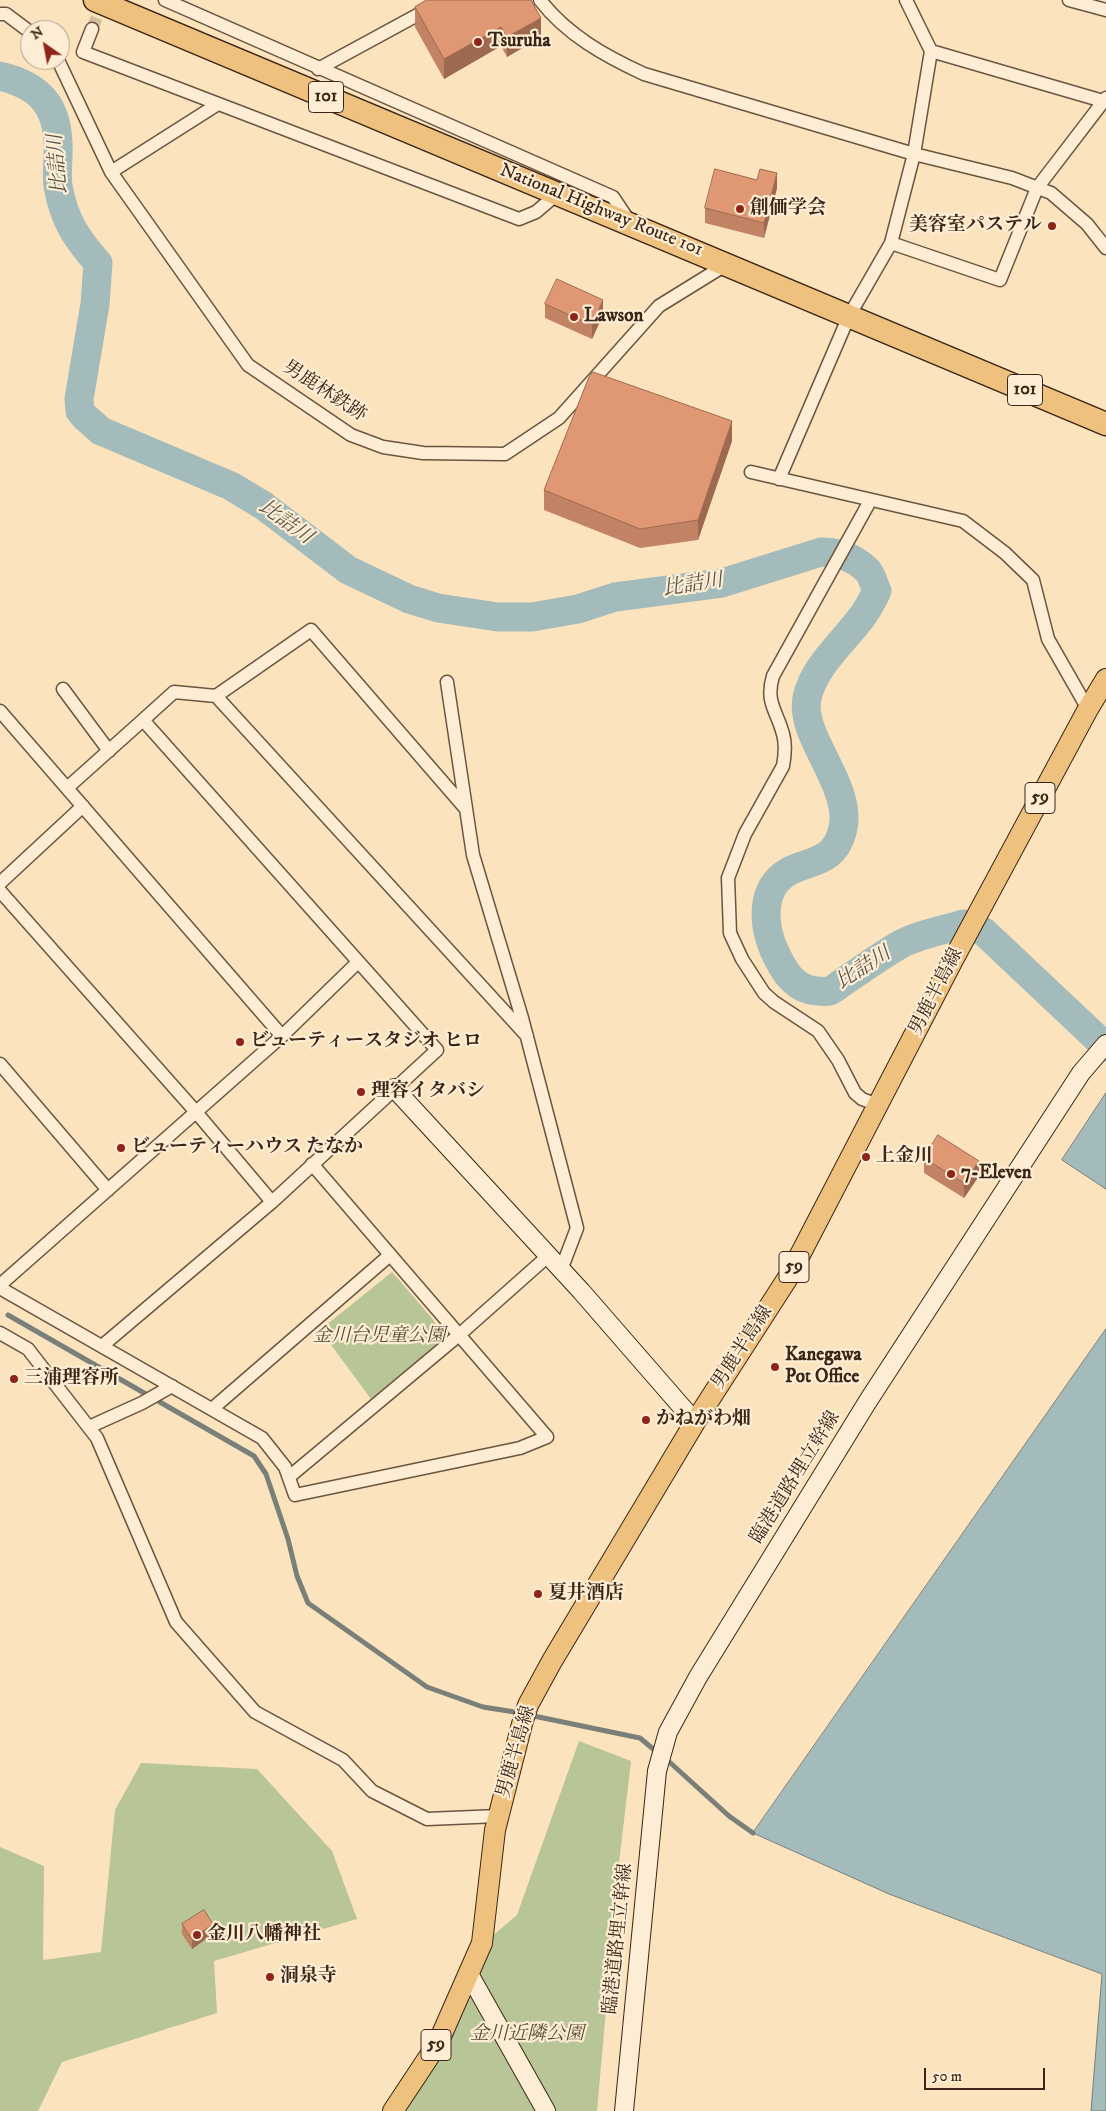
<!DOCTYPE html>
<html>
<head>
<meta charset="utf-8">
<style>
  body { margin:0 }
  #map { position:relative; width:1106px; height:2111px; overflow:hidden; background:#fbe3bd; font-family:"IM FELL DW Pica",serif }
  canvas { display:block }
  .north { position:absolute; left:20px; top:20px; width:50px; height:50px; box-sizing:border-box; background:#fcedd4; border:1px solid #af9d88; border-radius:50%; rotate:327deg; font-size:14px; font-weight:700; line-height:20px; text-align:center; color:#3b2516 }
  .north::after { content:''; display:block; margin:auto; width:18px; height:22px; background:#8f2418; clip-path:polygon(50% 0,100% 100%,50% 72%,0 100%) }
  .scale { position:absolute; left:924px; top:2068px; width:121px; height:22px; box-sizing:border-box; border:2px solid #3b2516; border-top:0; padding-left:6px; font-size:15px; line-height:18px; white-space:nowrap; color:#3b2516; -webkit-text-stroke:4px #fcedd4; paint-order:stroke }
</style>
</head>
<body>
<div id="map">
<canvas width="1106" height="2111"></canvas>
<div class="north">N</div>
<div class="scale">50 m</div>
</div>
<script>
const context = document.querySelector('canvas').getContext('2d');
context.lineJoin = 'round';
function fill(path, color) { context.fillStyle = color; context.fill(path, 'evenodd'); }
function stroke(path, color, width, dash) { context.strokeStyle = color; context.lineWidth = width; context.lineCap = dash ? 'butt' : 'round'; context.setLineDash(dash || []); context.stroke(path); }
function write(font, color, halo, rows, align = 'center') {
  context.font = font + ' "IM FELL DW Pica","Noto Serif JP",serif'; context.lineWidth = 4.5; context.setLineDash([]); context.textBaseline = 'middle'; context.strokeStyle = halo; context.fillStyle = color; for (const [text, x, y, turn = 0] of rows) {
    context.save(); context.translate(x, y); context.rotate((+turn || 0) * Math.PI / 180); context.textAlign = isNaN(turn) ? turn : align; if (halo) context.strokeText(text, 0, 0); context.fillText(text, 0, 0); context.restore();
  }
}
const green = new Path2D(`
  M 392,1272 L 431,1317 L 445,1337 L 371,1399 L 320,1330 Z
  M 579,1741 L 631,1761 L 619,1863 L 597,2111 L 395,2111 L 484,1943 L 517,1915 Z
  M 141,1763 L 257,1769 L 332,1851 L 357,1919 L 214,1961 L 217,2013 L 62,2062 L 38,2111 L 0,2111 L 0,1847 L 44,1866 L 43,1960 L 101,1952 L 115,1810 Z`);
const water = new Path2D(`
  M 1106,1093 L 1106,1189 L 1062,1160 Z
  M 1106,1329 L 1106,2111 L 1091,2111 L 1102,1974 L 889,1894 L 753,1833 Z`);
const stream = new Path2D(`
  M 8,1315 L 254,1456 L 266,1474 L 288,1539 L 297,1576 L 308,1603 L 427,1687 L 483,1707 L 521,1713
  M 529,1715 L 640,1738 L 658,1753
  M 665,1758 L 729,1816 L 753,1833`);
const river = new Path2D(`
  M 0,76 C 38,85 57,104 58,144 C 59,158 56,173 58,186 C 64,220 76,238 98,263 L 95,304 L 79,399 L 80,411 L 85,417 L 101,431 L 231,486 L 264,506 L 348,570 L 409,599 L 438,608 L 498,617 L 532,617 L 578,609 L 615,597 L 722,583 L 821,552 C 838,552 854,558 866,569 C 872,574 874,585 877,591 C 873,599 869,607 864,614 C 845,641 814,665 807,698 C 799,736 852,785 843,828 C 833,875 791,854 772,888 C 762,907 766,932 774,950 C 783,970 794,990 818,991 C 822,991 827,992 830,991 C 835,989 841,983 846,980 C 864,968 883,954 903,943 C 921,934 944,930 964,924 L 984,932 L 1106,1047`);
const streetTunnel = new Path2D(`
  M 92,29 L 104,0`);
const street = new Path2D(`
  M 165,0 L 613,197 L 629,221
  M 540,0 C 567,35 605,56 644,74 L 914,154 L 1012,178 L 1051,193 L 1087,224 L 1106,248
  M 1069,0 L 1106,10
  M 0,14 L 6,14 L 30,32
  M 92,29 L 83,52 L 519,219 L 536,212 L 557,194
  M 931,51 L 1103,101
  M 58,60 L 111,172 L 248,365 L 351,435 L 383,447 L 423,453 L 505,454 L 559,418 L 659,306 L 727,264
  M 318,69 L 445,0
  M 111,172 L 218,104
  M 891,243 L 1000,280 L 1037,188 L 1106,98
  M 751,472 L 963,521 L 1005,553 L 1033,580 L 1048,639 L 1088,709
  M 779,479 L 849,316 L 891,243 L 914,154 L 931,51 L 906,0
  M 870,501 L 773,676 C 765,702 777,711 783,734 C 786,744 785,755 783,766 L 745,834 L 728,878 L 730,933 L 742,959 L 764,993 L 774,1002 L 818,1031 L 838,1060 L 855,1093 L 862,1099 L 878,1105
  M 447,682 L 473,855 L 522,1018 L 577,1228 L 561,1270
  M 63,689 L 109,751
  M 0,711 L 282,1036 L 0,1285
  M 143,720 L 174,692 L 216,696
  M 466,809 L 311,630 L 216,696 L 527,1036
  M 0,883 L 83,806
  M 0,891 L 196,1112 L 272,1202 L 437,1050 L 143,720 L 67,788
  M 282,1036 L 358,962
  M 0,1064 L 108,1190
  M 0,1288 L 262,1438 L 285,1467 L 295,1495 L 520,1448 L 547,1437 L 312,1164
  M 0,1333 L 28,1349 L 97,1438 L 176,1622 L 255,1712 L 343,1760 L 372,1791 L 427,1819 L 498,1816
  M 102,1346 L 272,1202
  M 212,1409 L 390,1255
  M 89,1427 L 142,1403 L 172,1386
  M 289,1477 L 459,1335 L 548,1256`);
const secondary = new Path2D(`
  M 394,1088 L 581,1291 L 695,1422
  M 469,1974 L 546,2111
  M 624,2111 L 657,1771 L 668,1732 L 698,1677 L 868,1401 L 1081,1073 L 1106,1044`);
const primary = new Path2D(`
  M 393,2111 L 438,2043 L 482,1943 L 495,1830 L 522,1724 L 528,1705 L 552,1661 L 695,1422 L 789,1276 L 953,960 L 1088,709 L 1106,679`);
const highway = new Path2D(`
  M 95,0 L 1106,424`);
const wall = new Path2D(`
  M 427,0 L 541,37 L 507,57 L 501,46 L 444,79 L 415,27 L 415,7 Z
  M 777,188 L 764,238 L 705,223 L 705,208 Z
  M 545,304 L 603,315 L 592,339 L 545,318 Z
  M 732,441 L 698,540 L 640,548 L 544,510 L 544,490 Z
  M 924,1158 L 979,1176 L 964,1198 L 924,1173 Z
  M 182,1924 L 213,1934 L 192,1949 L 182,1934 Z`);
const shadedWall = new Path2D(`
  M 541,18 L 541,37 L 507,57 L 507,37 Z
  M 501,27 L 501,46 L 444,79 L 444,59 Z
  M 777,173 L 777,188 L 764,238 L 764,223 Z
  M 603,300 L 603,315 L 592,339 L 592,325 Z
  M 732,421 L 732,441 L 698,540 L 698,520 Z
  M 979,1161 L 979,1176 L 964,1198 L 964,1183 Z
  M 213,1924 L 213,1934 L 192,1949 L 192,1939 Z`);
const building = new Path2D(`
  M 427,0 L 531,0 L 541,18 L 507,37 L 501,27 L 444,59 L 415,7 Z
  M 715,169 L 757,180 L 760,169 L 777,173 L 764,223 L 705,208 Z
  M 557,279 L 603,300 L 592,325 L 545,304 Z
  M 593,372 L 732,421 L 698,520 L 640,529 L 544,490 L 589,377 Z
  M 938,1135 L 979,1161 L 964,1183 L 924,1158 Z
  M 204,1910 L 213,1924 L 192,1939 L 182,1924 Z`);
const markers = [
  [478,42,5,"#8f2418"],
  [740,209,5,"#8f2418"],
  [1052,226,5,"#8f2418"],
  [574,317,5,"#8f2418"],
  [240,1042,5,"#8f2418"],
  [361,1092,5,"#8f2418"],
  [121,1148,5,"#8f2418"],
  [866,1157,5,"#8f2418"],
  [951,1174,5,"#8f2418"],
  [775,1367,5,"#8f2418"],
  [14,1379,5,"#8f2418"],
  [646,1420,5,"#8f2418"],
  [538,1594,5,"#8f2418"],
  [197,1935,5,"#8f2418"],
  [270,1977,5,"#8f2418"]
];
const shields = [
  [326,97,35],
  [1025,390,35],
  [1040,798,30],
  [794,1267,30],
  [436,2045,30]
];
const shieldNames = [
  ["101",326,97],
  ["101",1025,390],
  ["59",1040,798],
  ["59",794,1267],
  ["59",436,2045]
];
const poiNames = [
  ["Tsuruha",488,42],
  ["創価学会",750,209],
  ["美容室パステル",1042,226,"right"],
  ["Lawson",584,317],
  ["ビューティースタジオ ヒロ",250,1042],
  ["理容イタバシ",371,1092],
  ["ビューティーハウス たなか",131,1148],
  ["上金川",876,1157],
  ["7-Eleven",961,1174],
  ["Kanegawa",785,1356],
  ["Pot Office",785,1378],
  ["三浦理容所",24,1379],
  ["かねがわ畑",656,1420],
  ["夏井酒店",548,1594],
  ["金川八幡神社",207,1935],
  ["洞泉寺",280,1977]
];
const streetNames = [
  ["National Highway Route 101",601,211,22],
  ["男鹿林鉄跡",324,392,33],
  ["男鹿半島線",937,992,-63],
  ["男鹿半島線",743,1348,-57],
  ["臨港道路埋立幹線",796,1478,-58],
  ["男鹿半島線",517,1752,-74],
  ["臨港道路埋立幹線",619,1939,-84]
];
const parkNames = [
  ["金川台児童公園",379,1337],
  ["金川近隣公園",527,2035]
];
const waterNames = [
  ["比詰川",59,164,-95],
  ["比詰川",285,523,36],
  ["比詰川",693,586,-9],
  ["比詰川",864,969,-33]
];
fill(green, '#b8c596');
fill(water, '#a3bbbb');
stroke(water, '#797f79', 1);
stroke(stream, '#797f79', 5);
stroke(river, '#a3bbbb', 29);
stroke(streetTunnel, '#d5bd9c', 12, [12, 6]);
stroke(street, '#6b5440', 15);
stroke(secondary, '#3b2516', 20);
stroke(primary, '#3b2516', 22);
stroke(highway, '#3b2516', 25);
stroke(street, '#fcedd4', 12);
stroke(secondary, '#fcedd4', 18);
stroke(primary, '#eec27e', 20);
stroke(highway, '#eec27e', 22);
fill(wall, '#c18364');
fill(shadedWall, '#9d6a51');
fill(building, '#e09874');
stroke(building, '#9d6a51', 1);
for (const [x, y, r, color] of markers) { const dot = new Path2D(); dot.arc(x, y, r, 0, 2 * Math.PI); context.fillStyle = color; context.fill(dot); stroke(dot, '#fcedd4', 2); }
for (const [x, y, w] of shields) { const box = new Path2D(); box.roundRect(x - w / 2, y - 15.5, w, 31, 4); context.fillStyle = '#fcedd4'; context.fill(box); stroke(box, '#3b2516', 1); }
write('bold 18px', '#3b2516', null, shieldNames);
write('bold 19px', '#3b2516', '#fcedd4', poiNames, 'left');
write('19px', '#3b2516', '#fcedd4', streetNames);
write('italic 19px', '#5a4d36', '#fcedd4', parkNames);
write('italic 20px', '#5a5248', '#fcedd4', waterNames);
</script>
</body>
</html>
